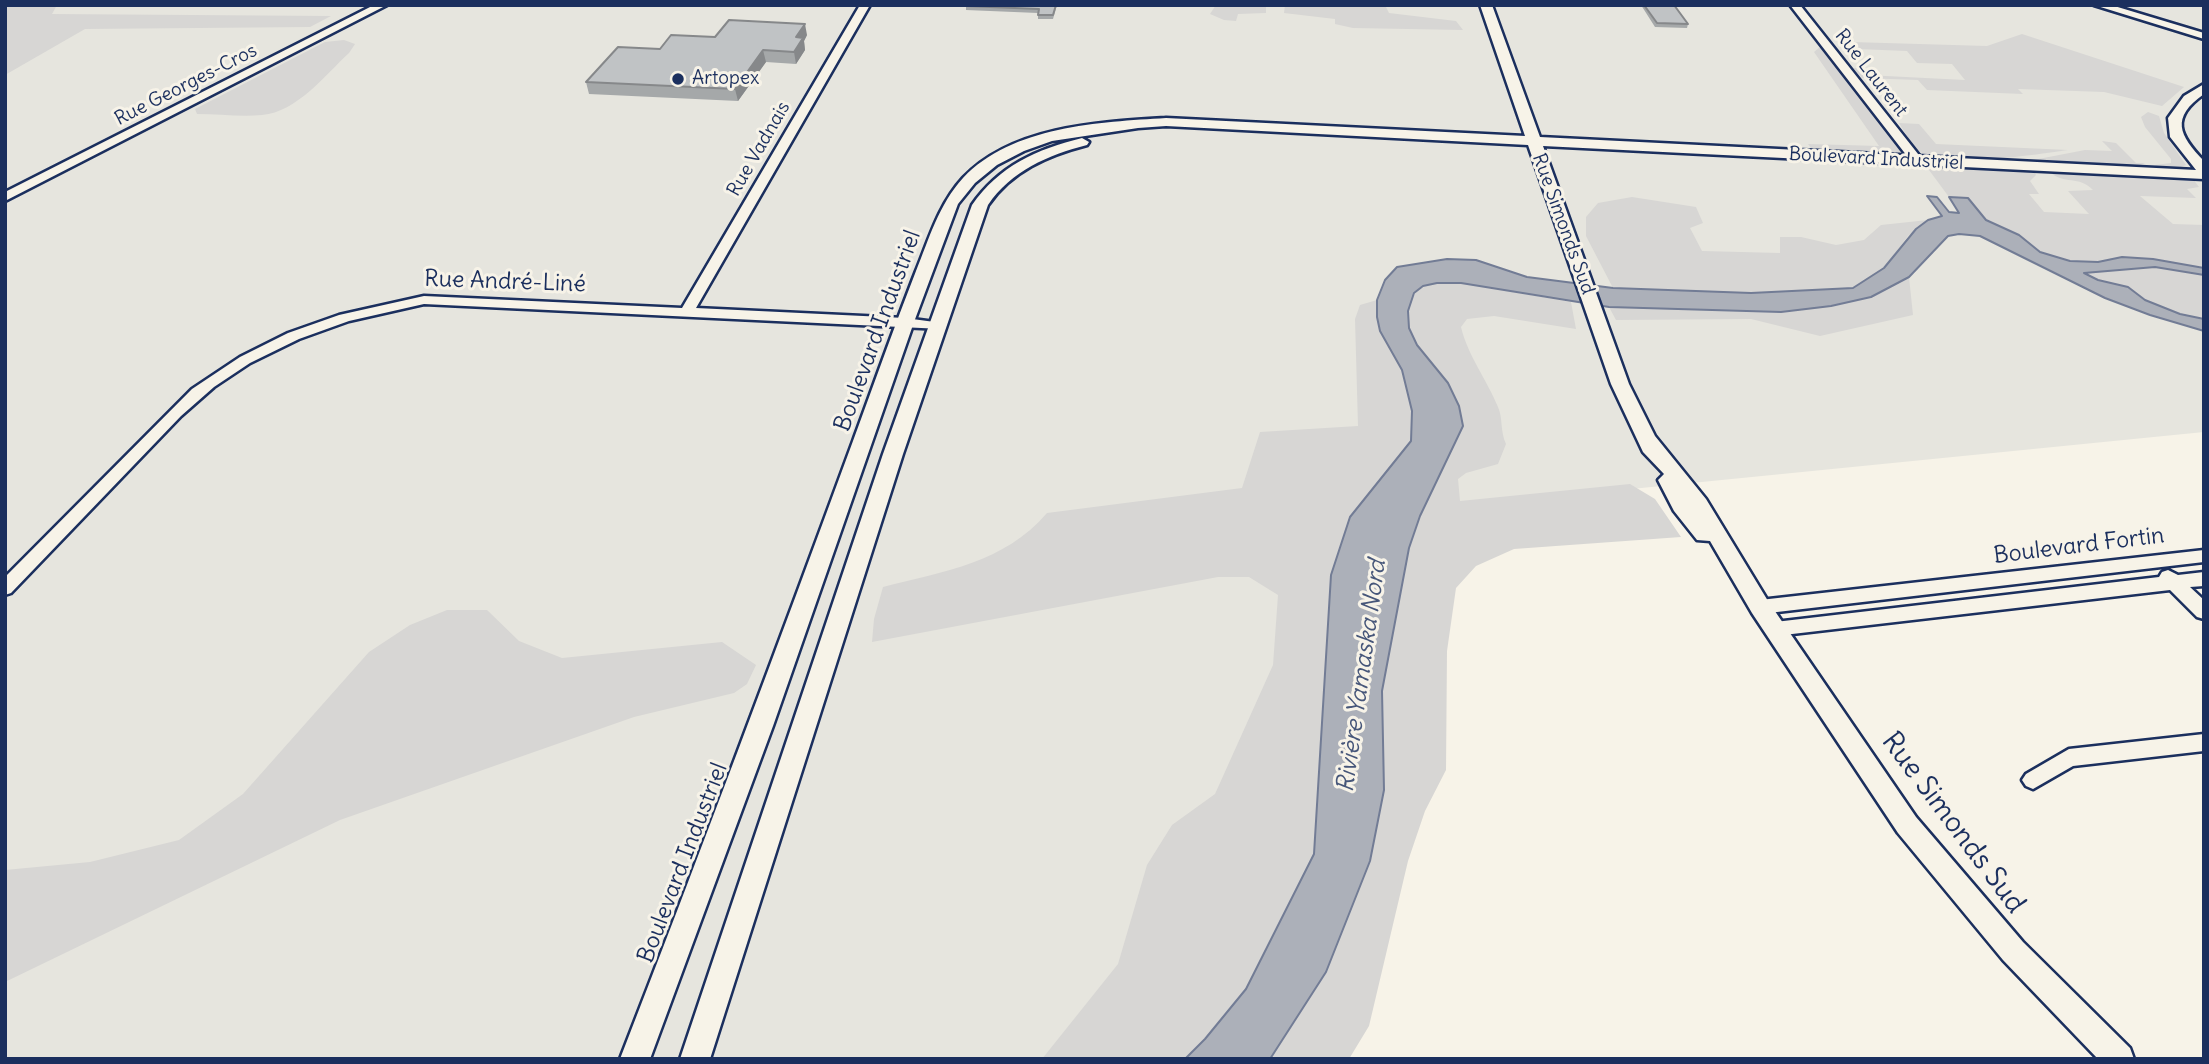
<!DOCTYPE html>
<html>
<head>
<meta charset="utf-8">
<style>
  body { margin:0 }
  #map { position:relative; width:2209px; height:1064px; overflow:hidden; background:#f7f3e8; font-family:Delius,sans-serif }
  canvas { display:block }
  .frame { position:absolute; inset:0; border:7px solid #1b2f5e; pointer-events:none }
</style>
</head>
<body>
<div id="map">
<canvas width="2209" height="1064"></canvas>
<div class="frame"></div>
</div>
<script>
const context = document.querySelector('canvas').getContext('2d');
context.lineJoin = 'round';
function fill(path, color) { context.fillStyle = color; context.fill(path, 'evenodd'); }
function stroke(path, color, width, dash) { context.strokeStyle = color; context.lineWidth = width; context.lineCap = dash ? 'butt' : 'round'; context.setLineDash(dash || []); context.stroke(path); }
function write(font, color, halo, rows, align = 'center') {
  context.font = font + ' Delius,sans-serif'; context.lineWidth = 6; context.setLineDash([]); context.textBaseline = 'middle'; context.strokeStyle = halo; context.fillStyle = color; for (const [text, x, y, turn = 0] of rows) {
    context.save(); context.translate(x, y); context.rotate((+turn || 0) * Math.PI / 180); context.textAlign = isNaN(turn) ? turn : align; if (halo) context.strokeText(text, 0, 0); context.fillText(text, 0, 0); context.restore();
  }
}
const built = new Path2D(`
  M 5,5 L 2204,5 L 2204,432 L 1350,517 L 1185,1059 L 5,1059 Z`);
const green = new Path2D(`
  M 5,5 L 57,5 L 52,14 L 331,16 L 310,27 L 85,29 L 5,75 Z
  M 1216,5 L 1266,5 L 1266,13 L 1238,14 L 1236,21 L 1224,20 L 1210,14 Z
  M 1285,5 L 1385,5 L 1389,13 L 1456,21 L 1463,30 L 1353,28 L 1335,24 L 1335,19 L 1284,13 Z
  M 2022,34 L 2184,87 L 2162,106 L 2104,92 L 2018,89 L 2023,94 L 1927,90 L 1918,80 L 1862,78 L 1853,68 L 1860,68 L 1866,75 L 1965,80 L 1952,64 L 1917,63 L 1907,51 L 1857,49 L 1851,42 L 1987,46 Z
  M 344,40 L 355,44 L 349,53 C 325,75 297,112 262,115 C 241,117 218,114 197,114 L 195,109 L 325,42 Z
  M 1820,47 L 1900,149 L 1900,154 L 1814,152 L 1808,144 L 1879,146 L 1814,52 Z
  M 2148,112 L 2159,116 L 2164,133 L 2186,165 L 2178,168 L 2158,168 L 2155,165 L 2171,163 L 2171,159 L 2145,127 L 2141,117 Z
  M 1899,123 L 1919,124 L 1936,144 L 2068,150 C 2039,154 1945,169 1922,153 C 1912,147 1905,132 1899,123 Z
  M 2102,141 L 2116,143 L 2136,163 L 2145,163 L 2138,166 L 2028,161 L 2085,150 L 2112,151 Z
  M 1926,166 L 2034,171 L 2036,175 L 2030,181 L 2039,194 L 2029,194 L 2044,212 L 2089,214 L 2068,191 L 2093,190 C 2079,175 2064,185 2050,172 L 2193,179 L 2199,187 L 2187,189 L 2196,198 L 2140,196 L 2173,224 L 2204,225 L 2204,268 L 2153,259 L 2122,257 L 2098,262 L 2070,262 L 2040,252 L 2019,235 L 1986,220 L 1968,198 L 1949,197 Z
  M 1632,197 L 1696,207 L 1703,223 L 1690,228 L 1702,251 L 1780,253 L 1780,237 L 1801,237 L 1836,245 L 1864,240 L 1881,225 L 1928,220 L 1908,236 L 1884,268 L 1853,288 L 1751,293 L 1613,288 L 1586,236 L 1586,217 L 1598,203 Z
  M 2123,267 L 2155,267 L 2204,275 L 2204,319 L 2180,314 L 2145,300 L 2128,287 L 2098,280 L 2082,272 Z
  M 1909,277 L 1913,315 L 1820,336 L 1751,319 L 1616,320 L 1609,307 L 1781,312 L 1831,306 L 1871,297 Z
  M 1437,283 L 1461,283 L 1571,302 L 1576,329 L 1494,316 L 1467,319 L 1461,327 C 1468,356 1487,380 1498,407 C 1503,418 1500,431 1506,444 L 1498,464 L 1466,473 L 1458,479 L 1460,501 L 1630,484 L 1655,499 L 1681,537 L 1514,549 L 1476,566 L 1456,588 L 1447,651 L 1446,770 L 1425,811 L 1408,861 L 1369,1026 L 1349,1059 L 1270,1059 L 1326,972 L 1384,790 L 1382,691 L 1409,548 L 1420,516 L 1463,426 C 1458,411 1454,393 1446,380 C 1431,358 1400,336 1410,305 C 1415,290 1421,286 1437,283 Z
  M 1377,300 L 1380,331 L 1402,370 L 1412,411 L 1411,441 L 1350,517 L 1331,575 L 1314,854 L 1246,989 L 1205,1039 L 1185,1059 L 1042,1059 L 1118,964 L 1147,865 L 1172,825 L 1215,794 L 1273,665 L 1278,595 L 1249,577 L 1218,577 L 872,642 L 874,619 L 883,587 C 945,571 1004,563 1047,513 L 1242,488 L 1260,432 L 1358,426 L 1355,319 L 1360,305 Z
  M 447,610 L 487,610 L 519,641 L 562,658 L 722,642 L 756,665 L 747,684 L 734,693 L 634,717 L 340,820 L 5,982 L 5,870 L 90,862 L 179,840 L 243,794 L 369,652 L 410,625 Z`);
const water = new Path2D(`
  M 1927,196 L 1937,197 L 1949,212 L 1959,213 L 1949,197 L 1968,198 L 1986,220 L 2019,235 L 2040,252 L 2070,261 L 2098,262 L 2122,257 L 2153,259 L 2204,268 L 2204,275 L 2155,267 L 2084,273 L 2098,280 L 2128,287 L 2145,300 L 2180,314 L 2204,319 L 2204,331 L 2150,315 L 2105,298 L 1980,236 L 1959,234 L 1948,236 L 1909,277 L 1871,297 L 1831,306 L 1781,312 L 1609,307 L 1461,283 L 1437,283 L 1423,286 L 1414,293 L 1408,311 L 1409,328 L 1417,345 L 1448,383 L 1459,406 L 1463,426 L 1420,516 L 1409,548 L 1382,691 L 1384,790 L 1370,861 L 1326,972 L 1270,1059 L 1185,1059 L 1205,1039 L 1246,989 L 1314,854 L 1331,575 L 1350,517 L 1411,441 L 1412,411 L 1402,370 L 1380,331 L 1377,317 L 1377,300 L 1385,280 L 1397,267 L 1447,259 L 1476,260 L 1527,277 L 1613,288 L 1751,293 L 1853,288 L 1884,268 L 1916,229 L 1928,220 L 1942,216 Z`);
const minor = new Path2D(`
  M 374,5 L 387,5 L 5,201 L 5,192 Z
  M 860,5 L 870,5 L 696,308 L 905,318 L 942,323 L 944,326 L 942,329 L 424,304 L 349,321 L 299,339 L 250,363 L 214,387 L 181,416 L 11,593 L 5,595 L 5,577 L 192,389 L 240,357 L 288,333 L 339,315 L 424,296 L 682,308 Z
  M 1790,5 L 1800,5 L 1922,159 L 1922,165 L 1914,165 Z
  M 2094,5 L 2111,5 L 2204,33 L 2204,39 Z
  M 2204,550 L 2204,562 L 1760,614 L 1753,612 L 1751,607 L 1753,602 L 1760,600 Z
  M 2168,570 L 2178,575 L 2204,572 L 2204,586 L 2190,587 L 2204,600 L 2204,619 L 2197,617 L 2170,590 L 1775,636 L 1768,634 L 1766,629 L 1768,624 L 1775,622 L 2159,577 L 2162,572 Z
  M 2204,734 L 2204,751 L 2073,766 L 2033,789 L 2026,786 L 2022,780 L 2026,774 L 2069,749 Z`);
const tertiary = new Path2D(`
  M 1480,5 L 1492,5 L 1540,137 L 2196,170 L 2170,137 L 2168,118 L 2184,96 L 2204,84 L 2204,94 C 2170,118 2179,135 2204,161 L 2204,179 L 1543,146 L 1629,384 L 1655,436 L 1706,499 L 1768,601 L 1916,817 L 2023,942 L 2130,1048 L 2134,1059 L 2098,1059 L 2003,960 L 1898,833 L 1752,613 L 1710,541 L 1697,540 L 1674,511 L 1658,480 L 1664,474 L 1643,452 L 1611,384 L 1528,145 L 1166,126 L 1138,128 L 1052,141 L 1024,151 L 997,165 L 975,183 L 958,204 L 914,322 L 773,726 L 650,1059 L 620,1059 C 700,853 777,648 853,441 C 874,384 894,327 916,271 C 929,239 939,204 963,178 C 1012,126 1100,122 1166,118 L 1525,136 Z
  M 1082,138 L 1089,142 L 1087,145 C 1048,155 1011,171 988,205 L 903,454 L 710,1059 L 680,1059 L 883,454 L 972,205 C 999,166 1037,149 1082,138 Z`);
const wall = new Path2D(`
  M 1057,5 L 1053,19 L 1038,19 L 1038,13 L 966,10 L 966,6 Z
  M 1641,5 L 1674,5 L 1688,24 L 1687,28 L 1655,27 Z
  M 807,35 L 804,41 L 805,50 L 796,64 L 766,62 L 738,101 L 589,94 L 586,82 L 660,49 Z`);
const shadedWall = new Path2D(`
  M 805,24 L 807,35 L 804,41 L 805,50 L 796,64 L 794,52 L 796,37 Z
  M 763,50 L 766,62 L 738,101 L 735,89 Z`);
const building = new Path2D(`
  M 967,5 L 1056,5 L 1053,15 L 1038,15 L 1039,9 L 966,6 Z
  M 1644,5 L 1674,5 L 1688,24 L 1657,23 Z
  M 729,20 L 805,24 L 796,37 L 803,38 L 794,52 L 763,50 L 735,89 L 586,82 L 618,47 L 660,49 L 671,35 L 715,37 Z`);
const markers = [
  [678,79,7,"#1b2f5e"]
];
const farStreetnames = [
  ["Rue Laurent",1871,73,52],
  ["Rue Georges-Cros",186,85,-27],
  ["Rue Vadnais",759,149,-60],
  ["Boulevard Industriel",1876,159,3],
  ["Rue Simonds Sud",1563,224,70]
];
const farPoinames = [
  ["Artopex",692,79]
];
const streetNames = [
  ["Rue André-Liné",505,282,2],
  ["Boulevard Industriel",878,331,-70],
  ["Boulevard Fortin",2079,546,-7],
  ["Boulevard Industriel",683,863,-69]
];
const waterNames = [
  ["Rivière Yamaska Nord",1362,676,-82]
];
const nearStreetnames = [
  ["Rue Simonds Sud",1953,823,53]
];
fill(built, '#e6e5de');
fill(green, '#d7d6d4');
fill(water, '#acb0b9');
stroke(water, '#727c95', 2);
stroke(minor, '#1b2f5e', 5);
stroke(tertiary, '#1b2f5e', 5);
fill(minor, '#f7f3e8');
fill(tertiary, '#f7f3e8');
fill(wall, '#a5a8a9');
fill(shadedWall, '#86888a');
fill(building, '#c0c3c5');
stroke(building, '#86888a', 2);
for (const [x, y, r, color] of markers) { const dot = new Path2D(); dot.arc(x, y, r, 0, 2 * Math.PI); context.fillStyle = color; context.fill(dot); stroke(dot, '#f7f3e8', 2.5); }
write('19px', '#1b2f5e', '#f7f3e8', farStreetnames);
write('19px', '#1b2f5e', '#f7f3e8', farPoinames, 'left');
write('23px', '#1b2f5e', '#f7f3e8', streetNames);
write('italic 24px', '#465679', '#f7f3e8', waterNames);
write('28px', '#1b2f5e', '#f7f3e8', nearStreetnames);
</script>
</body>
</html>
